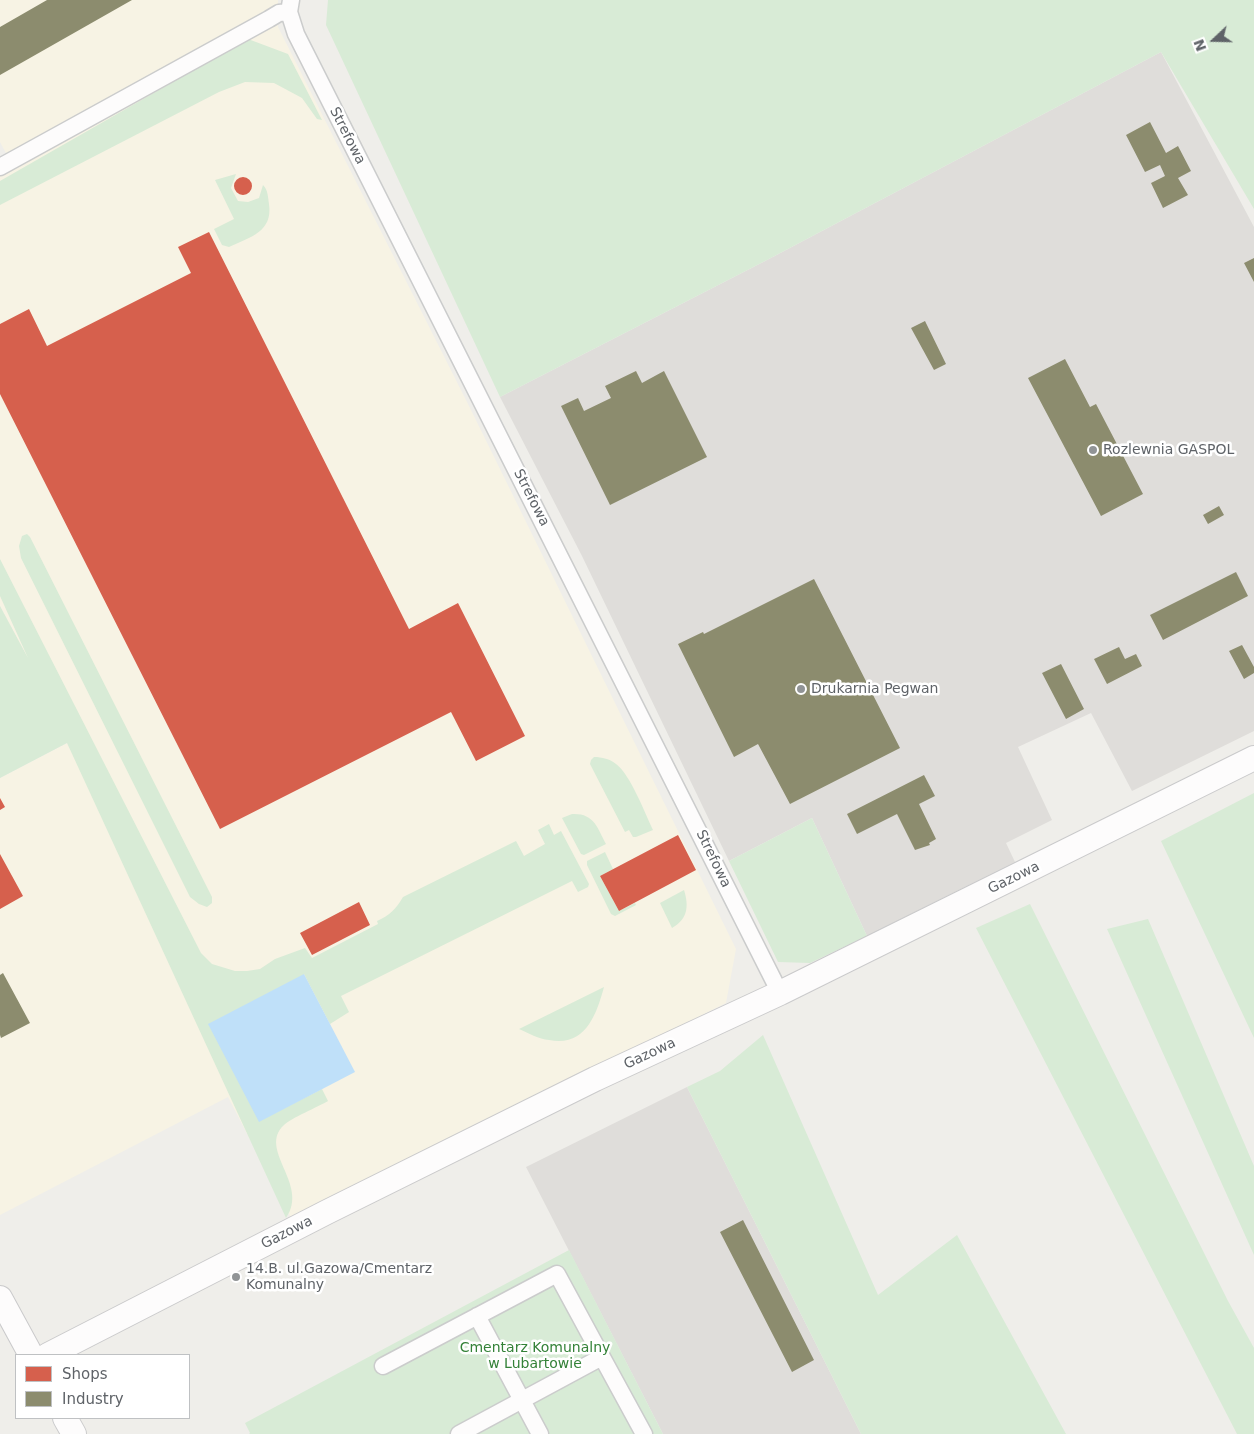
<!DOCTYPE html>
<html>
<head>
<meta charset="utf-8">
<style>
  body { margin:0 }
  #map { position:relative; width:1254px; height:1434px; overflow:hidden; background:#efeeea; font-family:"DejaVu Sans",sans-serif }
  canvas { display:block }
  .legend { position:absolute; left:15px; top:1354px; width:175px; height:65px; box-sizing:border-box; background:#fff; border:1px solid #bfc1c3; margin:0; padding:6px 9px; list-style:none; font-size:15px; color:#5f6368 }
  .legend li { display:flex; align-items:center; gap:10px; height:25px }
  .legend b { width:25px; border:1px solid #bfc1c3 }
  .north { position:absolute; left:1189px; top:15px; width:50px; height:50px; -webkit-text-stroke:4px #fff; paint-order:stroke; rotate:249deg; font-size:14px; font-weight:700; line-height:20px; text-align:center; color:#5f6368 }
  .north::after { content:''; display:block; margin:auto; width:18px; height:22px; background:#5f6368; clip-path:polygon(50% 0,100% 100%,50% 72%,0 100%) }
</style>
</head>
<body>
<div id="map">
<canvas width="1254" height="1434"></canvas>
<ul class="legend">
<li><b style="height:14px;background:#d6604d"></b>Shops</li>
<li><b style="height:14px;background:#8c8c6e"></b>Industry</li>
</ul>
<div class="north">N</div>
</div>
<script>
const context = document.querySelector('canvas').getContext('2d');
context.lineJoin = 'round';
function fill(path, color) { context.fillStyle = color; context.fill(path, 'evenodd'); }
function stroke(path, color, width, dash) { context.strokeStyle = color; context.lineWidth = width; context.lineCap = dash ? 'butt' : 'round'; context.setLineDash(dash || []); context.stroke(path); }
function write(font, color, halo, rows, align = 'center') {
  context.font = font + ' "DejaVu Sans",sans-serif'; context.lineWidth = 5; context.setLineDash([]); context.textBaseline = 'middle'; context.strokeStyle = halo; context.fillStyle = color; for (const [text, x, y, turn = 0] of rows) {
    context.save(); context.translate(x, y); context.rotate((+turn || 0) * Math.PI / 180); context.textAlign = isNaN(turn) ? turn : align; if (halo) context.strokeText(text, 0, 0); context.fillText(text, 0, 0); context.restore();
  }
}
const commercial = new Path2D(`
  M 0,0 L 278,0 L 278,27 L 469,406 L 736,949 L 726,1003 L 292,1220 L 228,1097 L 0,1215 L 0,778 L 71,741 L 0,606 L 0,176 L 14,168 L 0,142 Z`);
const industrial = new Path2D(`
  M 1161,52 L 1254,227 L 1254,731 L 1132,791 L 1091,713 L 1018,747 L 1052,820 L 1006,843 L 1015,862 L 867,936 L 812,818 L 729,861 L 582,556 L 500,397 L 767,260 Z
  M 687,1087 L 861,1434 L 663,1434 L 526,1167 Z`);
const green = new Path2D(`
  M 328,0 L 1254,0 L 1254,209 L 1161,52 L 767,260 L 500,397 L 326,25 Z
  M 248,39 L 288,54 L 322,120 L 317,119 L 302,98 L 274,83 L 245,82 L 219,92 L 0,205 L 0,181 Z
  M 236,174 L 231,188 L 238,201 L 248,202 L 259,198 L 263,185 C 268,190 268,197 269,204 C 273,232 250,237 229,247 L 222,245 L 214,229 L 234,219 L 215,180 Z
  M 27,534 L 30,537 L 212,897 L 212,903 L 207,907 L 199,904 L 190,897 L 21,558 L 19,546 L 22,536 Z
  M 0,559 L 201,953 L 212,964 L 235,971 L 247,971 L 260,969 L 275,959 L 305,948 L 312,958 L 378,924 L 377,921 C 390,915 396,909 403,897 L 516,841 L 524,856 L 545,844 L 538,830 L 549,824 L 554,835 L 561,831 L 589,884 L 588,887 L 578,892 L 572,881 L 341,996 L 349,1012 L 330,1024 L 304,974 L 259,1121 L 322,1089 L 328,1101 C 318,1107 291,1118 284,1125 C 257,1150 310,1184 286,1218 L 67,743 L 0,778 L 0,606 L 28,658 L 0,596 Z
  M 594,757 C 602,757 610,759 616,764 C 630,774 645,813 653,830 L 636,837 L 633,837 L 629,830 L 625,832 L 590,764 L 591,760 Z
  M 1254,793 L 1254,1038 L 1161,841 Z
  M 572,814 C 594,813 597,827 606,844 L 584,855 L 581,854 L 562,818 Z
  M 812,818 L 867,936 L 810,963 L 778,962 L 729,861 Z
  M 605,852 L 613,869 L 600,876 L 619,911 L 635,903 L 636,905 L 615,916 L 611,914 L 587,865 L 587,861 Z
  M 684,890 C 689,906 688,919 672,928 L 660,903 Z
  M 1030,904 L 1228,1301 L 1254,1348 L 1254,1434 L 1237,1434 L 976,928 Z
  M 1148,919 L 1254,1166 L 1254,1255 L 1107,929 Z
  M 604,987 C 596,1016 585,1047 549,1040 C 539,1039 528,1033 519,1029 Z
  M 763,1035 L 878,1295 L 957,1235 L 1066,1434 L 861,1434 L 687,1087 L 720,1071 Z
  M 569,1250 L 663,1434 L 249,1434 L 250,1433 L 245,1423 Z`);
const water = new Path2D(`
  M 304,974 L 355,1072 L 259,1122 L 208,1024 Z`);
const shops = new Path2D(`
  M234 186a9 9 0 1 1 18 0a9 9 0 1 1-18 0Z
  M 209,232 L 409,629 L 458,603 L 525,736 L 476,761 L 451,712 L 220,829 L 0,394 L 0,324 L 29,309 L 47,346 L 191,273 L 178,247 Z
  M 0,798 L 5,807 L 0,810 Z
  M 678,835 L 696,870 L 619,911 L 600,876 Z
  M 0,854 L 23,896 L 0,909 Z
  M 359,902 L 370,925 L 312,955 L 300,933 Z`);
const industry = new Path2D(`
  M 47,0 L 132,0 L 0,75 L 0,27 Z
  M 1150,122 L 1166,153 L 1178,146 L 1191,171 L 1178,178 L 1188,195 L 1163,208 L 1151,183 L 1165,176 L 1160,165 L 1145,172 L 1126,135 Z
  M 1254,258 L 1254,282 L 1244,263 Z
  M 925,321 L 946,364 L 934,370 L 911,328 Z
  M 1065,359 L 1090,407 L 1096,404 L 1143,494 L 1101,516 L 1028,378 Z
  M 636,371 L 642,383 L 664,371 L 707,457 L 610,505 L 561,406 L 578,398 L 584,411 L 611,398 L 605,386 Z
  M 1219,506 L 1224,515 L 1208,524 L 1203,515 Z
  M 1236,572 L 1248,596 L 1163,640 L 1150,615 Z
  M 814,579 L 900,748 L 790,804 L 758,744 L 734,757 L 678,644 L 703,632 L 704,634 Z
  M 1242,645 L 1254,667 L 1254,673 L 1244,679 L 1229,651 Z
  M 1119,647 L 1125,659 L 1136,654 L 1142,666 L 1107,684 L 1094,659 Z
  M 1061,664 L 1084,709 L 1066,719 L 1042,673 Z
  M 924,775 L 935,796 L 919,804 L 936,839 L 929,843 L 930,845 L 915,850 L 897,814 L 857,834 L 847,814 Z
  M 3,973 L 30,1023 L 1,1038 L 0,1035 L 0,975 Z
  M 743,1220 L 814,1360 L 792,1372 L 720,1232 Z`);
const street = new Path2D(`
  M 291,0 L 289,12 L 296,34 L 780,993
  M 0,167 L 269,19 L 279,13 L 289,12
  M 477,1316 L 540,1434
  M 602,1357 L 644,1434
  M 383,1366 L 557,1274 L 602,1357 L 459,1434`);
const secondary = new Path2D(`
  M 0,1298 L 31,1355
  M 48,1355 L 327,1212 L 595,1079 L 780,993 L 1254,758
  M 65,1418 L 74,1434`);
const markers = [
  [1093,450,5,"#919496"],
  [801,689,5,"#919496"],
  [236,1277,5,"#919496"]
];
const streetNames = [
  ["Strefowa",347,136,63],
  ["Strefowa",531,498,63],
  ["Strefowa",713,859,64],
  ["Gazowa",1014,878,-26],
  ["Gazowa",650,1054,-25],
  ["Gazowa",287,1233,-27]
];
const poiNames = [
  ["Rozlewnia GASPOL",1103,450],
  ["Drukarnia Pegwan",811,689],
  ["14.B. ul.Gazowa/Cmentarz",246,1269],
  ["Komunalny",246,1285]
];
const parkNames = [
  ["Cmentarz Komunalny",535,1348],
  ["w Lubartowie",535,1364]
];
fill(commercial, '#f7f3e4');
fill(industrial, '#dfddda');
fill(green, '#d8ebd6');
fill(water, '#bfe0f9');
fill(shops, '#d6604d');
fill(industry, '#8c8c6e');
stroke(street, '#cbcccc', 19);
stroke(secondary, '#cacacb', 26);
stroke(street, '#fdfcfc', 16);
stroke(secondary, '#fdfcfc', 24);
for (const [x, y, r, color] of markers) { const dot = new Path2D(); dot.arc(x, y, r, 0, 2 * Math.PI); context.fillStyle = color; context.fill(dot); stroke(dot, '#fff', 2); }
write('14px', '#5f6368', '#fff', streetNames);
write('14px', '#5f6368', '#fff', poiNames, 'left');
write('14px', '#348238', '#fff', parkNames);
</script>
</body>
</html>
